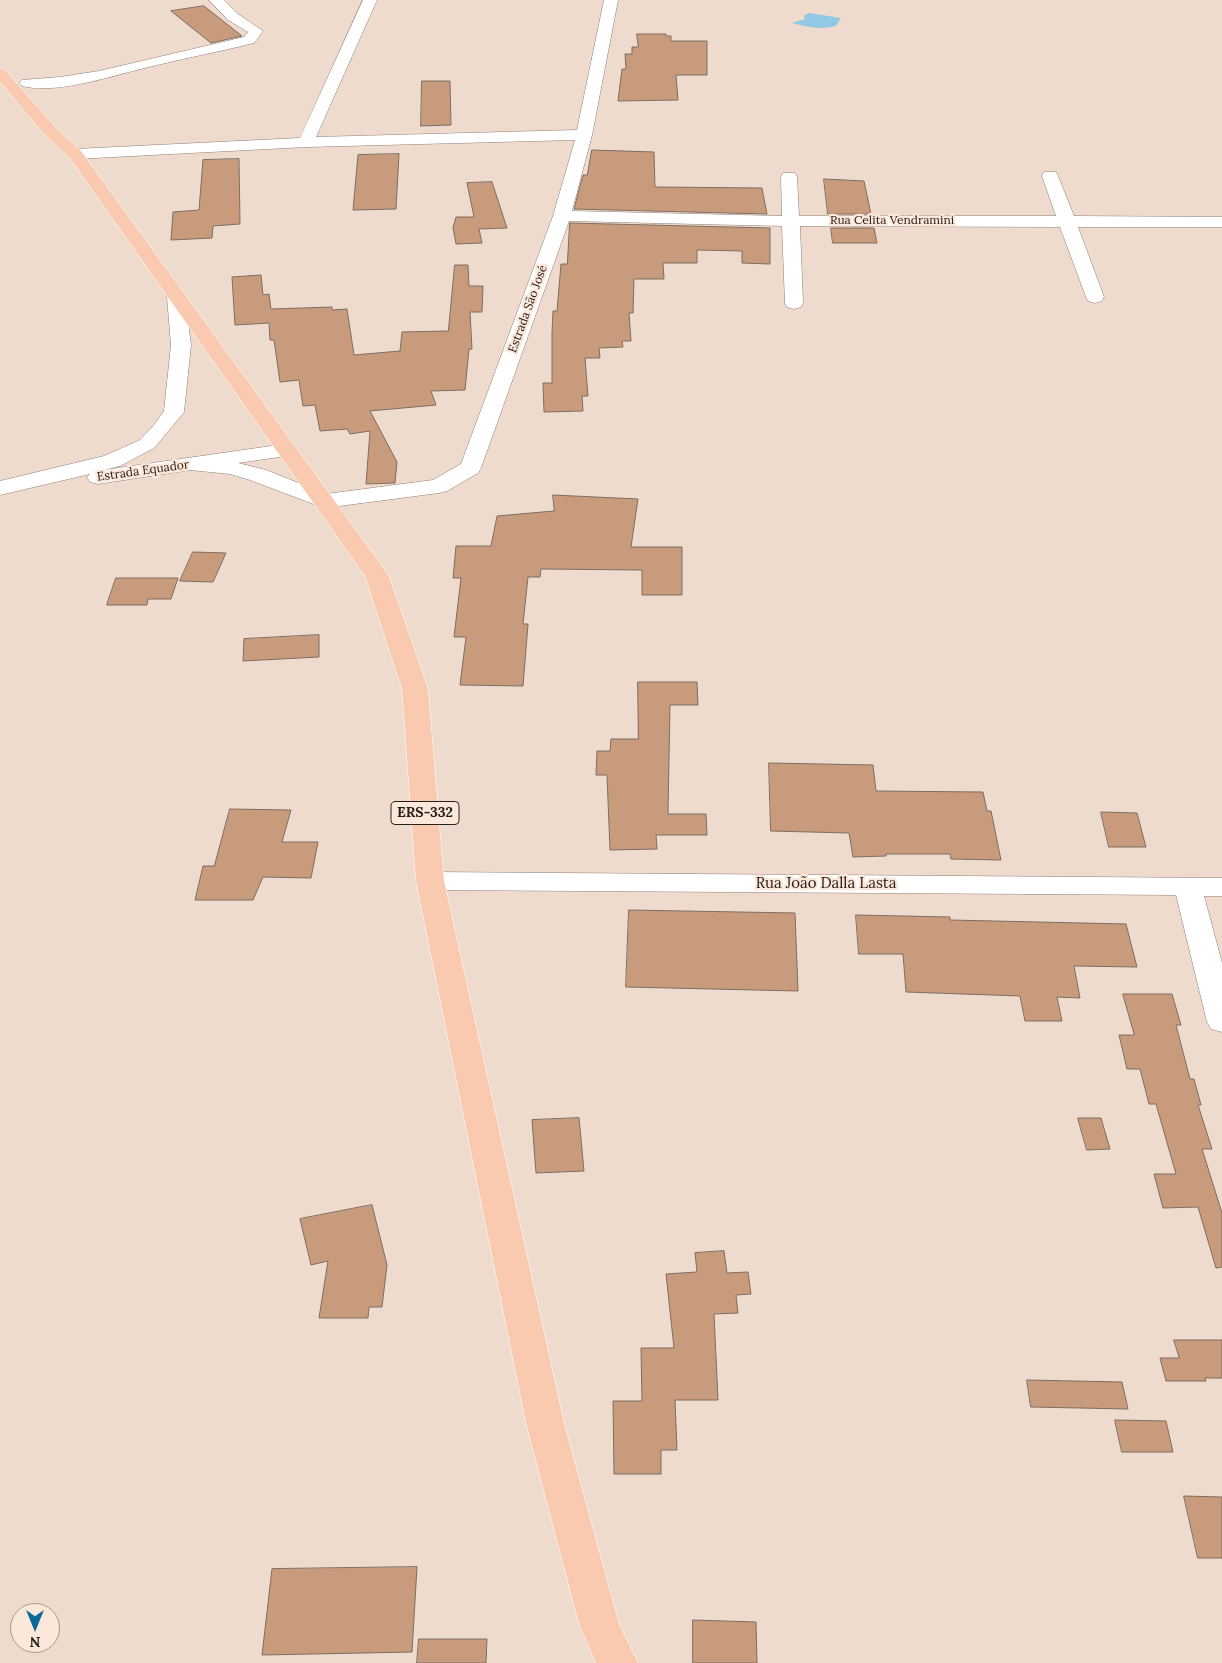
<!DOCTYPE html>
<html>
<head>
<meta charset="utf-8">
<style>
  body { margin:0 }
  #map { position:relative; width:1222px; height:1663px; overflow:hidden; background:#eedbce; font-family:Lora,serif }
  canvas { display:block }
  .north { position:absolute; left:10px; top:1603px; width:50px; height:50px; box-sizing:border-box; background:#fce8db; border:1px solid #a7988e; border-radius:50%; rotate:180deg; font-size:14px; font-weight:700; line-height:20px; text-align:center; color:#27201b }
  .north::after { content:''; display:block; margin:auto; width:18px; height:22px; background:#096a99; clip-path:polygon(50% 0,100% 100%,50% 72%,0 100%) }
</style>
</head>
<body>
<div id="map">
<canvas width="1222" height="1663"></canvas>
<div class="north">N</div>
</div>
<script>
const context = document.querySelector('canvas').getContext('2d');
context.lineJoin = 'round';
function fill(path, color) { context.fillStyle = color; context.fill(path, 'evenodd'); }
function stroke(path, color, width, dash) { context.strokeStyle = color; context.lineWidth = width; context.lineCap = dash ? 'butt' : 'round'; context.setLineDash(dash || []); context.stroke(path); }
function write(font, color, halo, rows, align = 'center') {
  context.font = font + ' Lora,serif'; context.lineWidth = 4.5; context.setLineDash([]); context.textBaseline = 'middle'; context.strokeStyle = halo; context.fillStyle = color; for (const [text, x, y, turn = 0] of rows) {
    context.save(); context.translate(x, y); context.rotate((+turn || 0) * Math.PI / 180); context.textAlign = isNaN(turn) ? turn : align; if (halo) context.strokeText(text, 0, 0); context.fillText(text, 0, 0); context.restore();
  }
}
const water = new Path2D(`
  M 809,13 L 841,18 L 836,26 C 818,30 810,27 792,23 L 805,19 L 804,16 Z`);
const building = new Path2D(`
  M 204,6 L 242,36 L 211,43 L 171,11 Z
  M 637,34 L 666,34 L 666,36 L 671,36 L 671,41 L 707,41 L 707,75 L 676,75 L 678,100 L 618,101 L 622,69 L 626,69 L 625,54 L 632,54 L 632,47 L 638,47 Z
  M 422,81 L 450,81 L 451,125 L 421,126 Z
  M 592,150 L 654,152 L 655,187 L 762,188 L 767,214 L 574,209 L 583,175 L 587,175 Z
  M 399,154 L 396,209 L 353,210 L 358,155 Z
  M 239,159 L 240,224 L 213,226 L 212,238 L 171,240 L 173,212 L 199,210 L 203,160 Z
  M 824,179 L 864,181 L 871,214 L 828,214 Z
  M 492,182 L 507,228 L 479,229 L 482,243 L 456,244 L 453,228 L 456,217 L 474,217 L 467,183 Z
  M 570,223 L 770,228 L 770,264 L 742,263 L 742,251 L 697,250 L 697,263 L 663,263 L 664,279 L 634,279 L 633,313 L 629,313 L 631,341 L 622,341 L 623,347 L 599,348 L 600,358 L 585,358 L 588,396 L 582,396 L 583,411 L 544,412 L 543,383 L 552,383 L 552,333 L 553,311 L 557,311 L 561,264 L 567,264 Z
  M 831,228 L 874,228 L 877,243 L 833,243 Z
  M 455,265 L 468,265 L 469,286 L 483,286 L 482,312 L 470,312 L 472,349 L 469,349 L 465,390 L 431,391 L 436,405 L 370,411 L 397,462 L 395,483 L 366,484 L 370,431 L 350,434 L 347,429 L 320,431 L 315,405 L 303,406 L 299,380 L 280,382 L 274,340 L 270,340 L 269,323 L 235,325 L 232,277 L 261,275 L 263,295 L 269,294 L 271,309 L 332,307 L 332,310 L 347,309 L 354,355 L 400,351 L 402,332 L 448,331 Z
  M 553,495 L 638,499 L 631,547 L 682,547 L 682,595 L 642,595 L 642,570 L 541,569 L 540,577 L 528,577 L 523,624 L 528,624 L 523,686 L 460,685 L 466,637 L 454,637 L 461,578 L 453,578 L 456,546 L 491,546 L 497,516 L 554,511 Z
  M 193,552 L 226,553 L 213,582 L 180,581 Z
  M 116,578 L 178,578 L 171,599 L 148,599 L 147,605 L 107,605 Z
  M 319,635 L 319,657 L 243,661 L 244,639 Z
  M 638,682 L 697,682 L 698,705 L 670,705 L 668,814 L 706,814 L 707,835 L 656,835 L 657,849 L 610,850 L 607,775 L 596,775 L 597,751 L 610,751 L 611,739 L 638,739 Z
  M 769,763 L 873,765 L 876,791 L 983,792 L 987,811 L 991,811 L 1001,860 L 951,859 L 950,854 L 886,854 L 886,856 L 853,857 L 849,833 L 771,831 Z
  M 230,809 L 291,810 L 282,842 L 318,842 L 311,878 L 263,877 L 253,900 L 195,900 L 203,866 L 214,866 Z
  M 1101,812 L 1137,813 L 1146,847 L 1109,847 Z
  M 629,910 L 795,913 L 798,991 L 626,987 Z
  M 856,915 L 950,917 L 950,920 L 1126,924 L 1137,967 L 1074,966 L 1080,998 L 1057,997 L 1062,1021 L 1025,1021 L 1020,996 L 906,992 L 903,954 L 859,954 Z
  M 1123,994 L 1172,994 L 1181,1025 L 1176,1025 L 1190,1079 L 1194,1079 L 1201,1105 L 1198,1105 L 1212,1149 L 1202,1149 L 1222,1213 L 1222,1267 L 1216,1268 L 1198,1207 L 1163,1208 L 1154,1174 L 1176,1174 L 1156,1104 L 1149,1104 L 1140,1069 L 1127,1069 L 1119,1035 L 1134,1035 Z
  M 579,1118 L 584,1171 L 536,1173 L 532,1120 Z
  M 1078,1118 L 1101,1118 L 1110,1149 L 1087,1150 Z
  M 372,1205 L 387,1265 L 382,1307 L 369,1307 L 368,1318 L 319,1318 L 328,1261 L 311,1265 L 300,1219 Z
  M 724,1251 L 727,1273 L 748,1272 L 751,1294 L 736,1295 L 738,1313 L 714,1314 L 718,1400 L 675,1400 L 677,1450 L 661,1450 L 661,1474 L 614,1474 L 613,1401 L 642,1401 L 641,1348 L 674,1348 L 666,1274 L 697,1272 L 695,1253 Z
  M 1174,1340 L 1222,1340 L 1222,1378 L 1205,1378 L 1206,1381 L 1166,1381 L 1160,1358 L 1179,1358 Z
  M 1027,1380 L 1122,1382 L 1128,1409 L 1031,1407 Z
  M 1115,1420 L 1166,1421 L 1173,1452 L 1122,1452 Z
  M 1184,1496 L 1222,1497 L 1222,1558 L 1198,1558 Z
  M 417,1567 L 412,1652 L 262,1655 L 272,1569 Z
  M 693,1620 L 756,1622 L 757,1663 L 693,1663 Z
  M 419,1639 L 487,1639 L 486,1663 L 417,1663 Z`);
const minor = new Path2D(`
  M 209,0 L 224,0 L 238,14 L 263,31 L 254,43 C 219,52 184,58 149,67 C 114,75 57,95 22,86 L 19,83 L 22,80 L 60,77 L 99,71 L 244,37 L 248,32 L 228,20 Z
  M 363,0 L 377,0 L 316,137 L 577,130 L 604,0 L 618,0 L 592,135 L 572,211 L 782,216 L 781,177 L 783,173 L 795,173 L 797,177 L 799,216 L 1056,216 L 1042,176 L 1044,172 L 1056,172 L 1058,176 L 1074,216 L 1222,217 L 1222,227 L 1078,227 L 1104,297 L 1102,301 L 1095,303 L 1088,301 L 1086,297 L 1060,227 L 800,226 L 803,303 L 801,307 L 794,309 L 787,307 L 785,303 L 782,226 L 569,221 L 481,468 L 478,473 L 447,491 L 439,493 L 324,508 L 250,480 L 230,474 L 190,470 L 98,484 L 90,482 L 87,477 L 90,474 L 0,495 L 0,481 L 104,456 L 140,440 L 154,425 L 164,411 L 171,345 L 167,297 L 169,293 L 176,291 L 183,293 L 185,297 L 191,345 L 184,412 L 154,448 L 120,466 L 104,470 L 285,444 L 293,445 L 296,450 L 293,455 L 238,463 L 266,470 L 326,494 L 433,480 L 461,464 L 553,216 L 575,140 L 307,147 L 75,159 L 69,157 L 67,154 L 69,151 L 75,149 L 300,138 Z
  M 430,872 L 1222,878 L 1222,896 L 1204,896 L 1222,963 L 1222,1032 L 1211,1029 L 1207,1022 L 1176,895 L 430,890 L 420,887 L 416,881 L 420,875 Z`);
const major = new Path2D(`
  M 0,68 L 5,70 L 56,128 L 81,151 L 389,576 L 428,689 L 444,881 L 564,1423 L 619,1624 L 638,1663 L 596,1663 L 579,1624 L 526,1423 L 416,881 L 402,689 L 365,576 L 69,157 L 44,134 L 0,82 Z`);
const farStreetnames = [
  ["Rua Celita Vendramini",892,221],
  ["Estrada São José",528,309,-70],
  ["Estrada Equador",143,471,-8]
];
const shields = [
  [425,813,68]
];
const shieldNames = [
  ["ERS-332",425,813]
];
const streetNames = [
  ["Rua João Dalla Lasta",826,884]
];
fill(water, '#92c8e3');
fill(building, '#c89b7d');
stroke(building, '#7e6d61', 1);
stroke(minor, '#917f74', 1);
stroke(major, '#fff', 1);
fill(minor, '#fff');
fill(major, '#f9caaf');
write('12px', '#27201b', '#fce8db', farStreetnames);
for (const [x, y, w] of shields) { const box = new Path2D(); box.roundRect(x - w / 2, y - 11.5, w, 23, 4); context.fillStyle = '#fce8db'; context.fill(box); stroke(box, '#27201b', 1); }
write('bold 14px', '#27201b', null, shieldNames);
write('15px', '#27201b', '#fce8db', streetNames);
</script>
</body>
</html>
